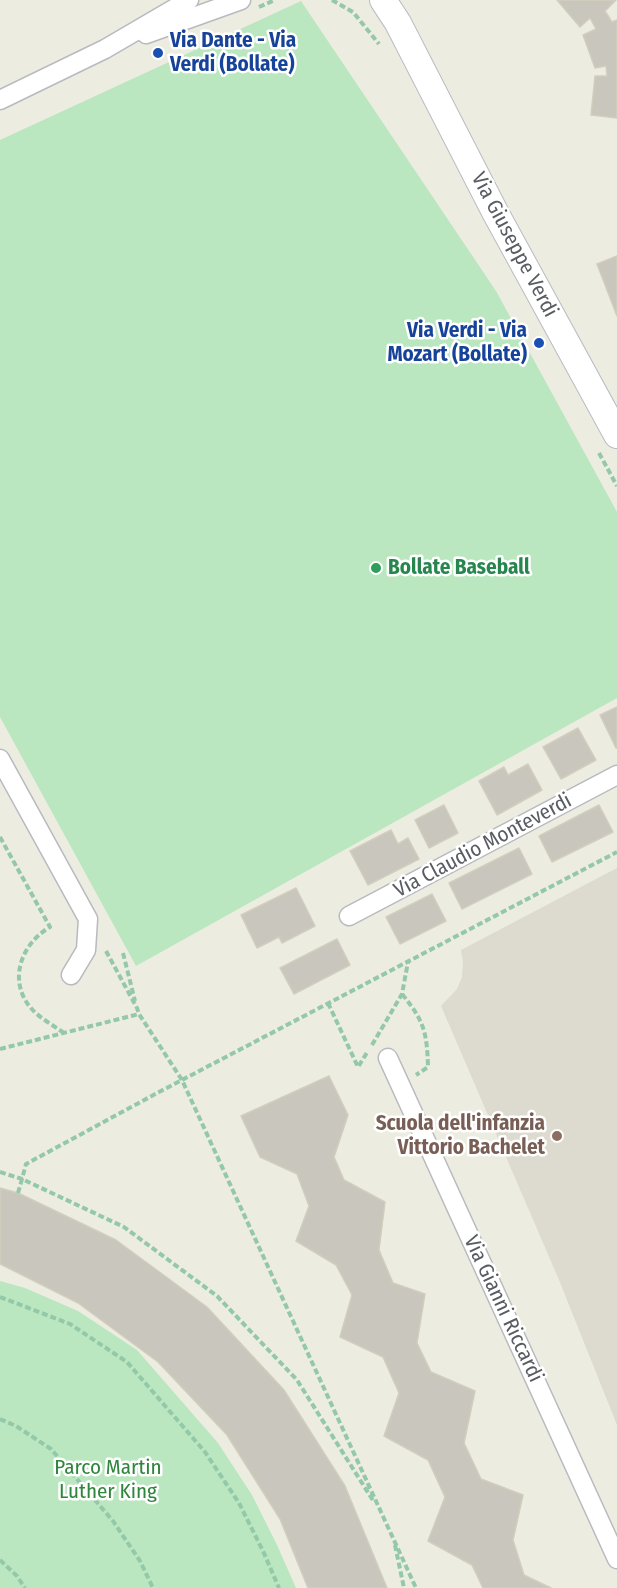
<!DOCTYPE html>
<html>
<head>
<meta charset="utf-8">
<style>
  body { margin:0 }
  canvas { display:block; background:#edece0 }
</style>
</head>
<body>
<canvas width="617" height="1588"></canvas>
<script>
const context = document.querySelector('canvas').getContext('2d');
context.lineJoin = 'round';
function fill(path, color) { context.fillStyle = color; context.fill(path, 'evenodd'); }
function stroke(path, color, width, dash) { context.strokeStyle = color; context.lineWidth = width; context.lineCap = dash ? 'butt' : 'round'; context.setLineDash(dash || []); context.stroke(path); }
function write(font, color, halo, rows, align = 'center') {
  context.font = font + ' "Fira Sans Condensed",sans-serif'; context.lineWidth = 5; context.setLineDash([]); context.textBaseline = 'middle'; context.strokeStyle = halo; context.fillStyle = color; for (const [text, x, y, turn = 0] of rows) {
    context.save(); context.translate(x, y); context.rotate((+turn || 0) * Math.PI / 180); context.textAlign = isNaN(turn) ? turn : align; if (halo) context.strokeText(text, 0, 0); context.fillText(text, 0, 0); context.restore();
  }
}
const education = new Path2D(`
  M 617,868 L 617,1425 L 559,1280 L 441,1006 L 457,989 L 462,977 L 463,962 L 461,950 Z`);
const green = new Path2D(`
  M 301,1 L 496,291 L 617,512 L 617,698 L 136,966 L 0,717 L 0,140 Z
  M 0,1281 L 25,1288 L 78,1311 L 137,1350 L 218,1443 L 252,1495 L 277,1545 L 296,1588 L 0,1588 Z`);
const building = new Path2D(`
  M 557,0 L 616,0 L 605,11 L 612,22 L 617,20 L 617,118 L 591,115 L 595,76 L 607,76 L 606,66 L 595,68 L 583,35 L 596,29 L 590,18 L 580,27 Z
  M 617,256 L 617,316 L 597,264 Z
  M 617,707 L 617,748 L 616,748 L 600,715 Z
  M 578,728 L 596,760 L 561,779 L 543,747 Z
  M 528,764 L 542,790 L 497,815 L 479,781 L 504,767 L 508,775 Z
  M 444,805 L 458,833 L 429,848 L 415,820 Z
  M 599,805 L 613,832 L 552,862 L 539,836 Z
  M 391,830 L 398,844 L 408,838 L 419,859 L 368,885 L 350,851 Z
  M 519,848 L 532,874 L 462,909 L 449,883 Z
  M 296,888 L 315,926 L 282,943 L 279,937 L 257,948 L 241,915 Z
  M 432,894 L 446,921 L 400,944 L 386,917 Z
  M 337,939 L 350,965 L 294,994 L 280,968 Z
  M 329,1076 L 348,1115 L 334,1157 L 344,1180 L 385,1202 L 379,1250 L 393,1283 L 425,1294 L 417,1343 L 431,1372 L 475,1391 L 464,1443 L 481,1479 L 523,1495 L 513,1540 L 524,1575 L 551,1588 L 483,1588 L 472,1565 L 428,1541 L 445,1497 L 428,1460 L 384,1436 L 399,1393 L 383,1357 L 340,1337 L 352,1295 L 336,1265 L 296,1241 L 309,1206 L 297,1174 L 260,1157 L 241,1116 Z
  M 0,1188 L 18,1193 L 116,1240 L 207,1307 L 284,1390 L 345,1486 L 387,1588 L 308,1588 L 280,1519 L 227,1435 L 158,1362 L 78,1303 L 0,1264 Z`);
const path = new Path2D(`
  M 332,0 L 353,12 L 379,44
  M 259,7 L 275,0
  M 599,453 L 617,486
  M 0,837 L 50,927 C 21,944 8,980 30,1007 C 39,1018 53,1025 64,1033
  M 106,951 L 137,1008 L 139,1014
  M 123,953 L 135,1001
  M 402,994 C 424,1021 427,1032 428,1067 L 416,1075
  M 328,1003 L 358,1067 L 368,1051
  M 372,1045 L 402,994 L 408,962
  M 0,1049 L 139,1014 L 182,1080 L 416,1588
  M 0,1172 L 22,1179 L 26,1164 L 159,1092 L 617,852
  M 18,1193 L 22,1179 L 124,1227 L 217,1296 L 297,1380 L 374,1502
  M 0,1297 L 70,1324 L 127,1362 L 205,1452 L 239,1503 L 263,1551 L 279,1588
  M 0,1419 L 16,1426 L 51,1449 L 113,1521 L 140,1561 L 153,1588
  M 395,1545 L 404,1588
  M 0,1560 L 17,1576 L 25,1588`);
const street = new Path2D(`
  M 146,34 L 241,0
  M 0,100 L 105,49 L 189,0
  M 0,759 L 88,919 L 86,950 L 71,975
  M 349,916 L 617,775
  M 388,1058 L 617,1559`);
const secondary = new Path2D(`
  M 383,0 L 398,23 L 495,212 L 617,435`);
const markers = [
  [158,53,6,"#1a4fb4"],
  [539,343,6,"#1a4fb4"],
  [376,568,6,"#2e9e5b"],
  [557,1136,6,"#8d6e63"]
];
const transitNames = [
  ["Via Dante - Via",170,41],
  ["Verdi (Bollate)",170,65],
  ["Via Verdi - Via",527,331,"right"],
  ["Mozart (Bollate)",527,355,"right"]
];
const streetNames = [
  ["Via Giuseppe Verdi",514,245,62],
  ["Via Claudio Monteverdi",483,846,-28],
  ["Via Gianni Riccardi",503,1309,65]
];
const leisureNames = [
  ["Bollate Baseball",388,568]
];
const educationNames = [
  ["Scuola dell'infanzia",545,1124],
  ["Vittorio Bachelet",545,1148]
];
const parkNames = [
  ["Parco Martin",108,1468],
  ["Luther King",108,1492]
];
fill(education, '#dddbcf');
fill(green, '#bae7bf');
fill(building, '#c8c6bd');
stroke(building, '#d2cebe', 1.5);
stroke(street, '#b8bac0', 21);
stroke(secondary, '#b9bcc3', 28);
stroke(path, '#93c8a8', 4, [6, 3]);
stroke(street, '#fff', 18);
stroke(secondary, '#fff', 26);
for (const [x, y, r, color] of markers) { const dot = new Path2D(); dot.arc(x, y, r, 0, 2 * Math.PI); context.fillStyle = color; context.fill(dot); stroke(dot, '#fff', 2); }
write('bold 21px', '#164399', '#fff', transitNames, 'left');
write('21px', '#595c62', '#fff', streetNames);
write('bold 21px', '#27864d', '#fff', leisureNames, 'left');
write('bold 21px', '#785e54', '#fff', educationNames, 'right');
write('21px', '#2e853c', '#fff', parkNames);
</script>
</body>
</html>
